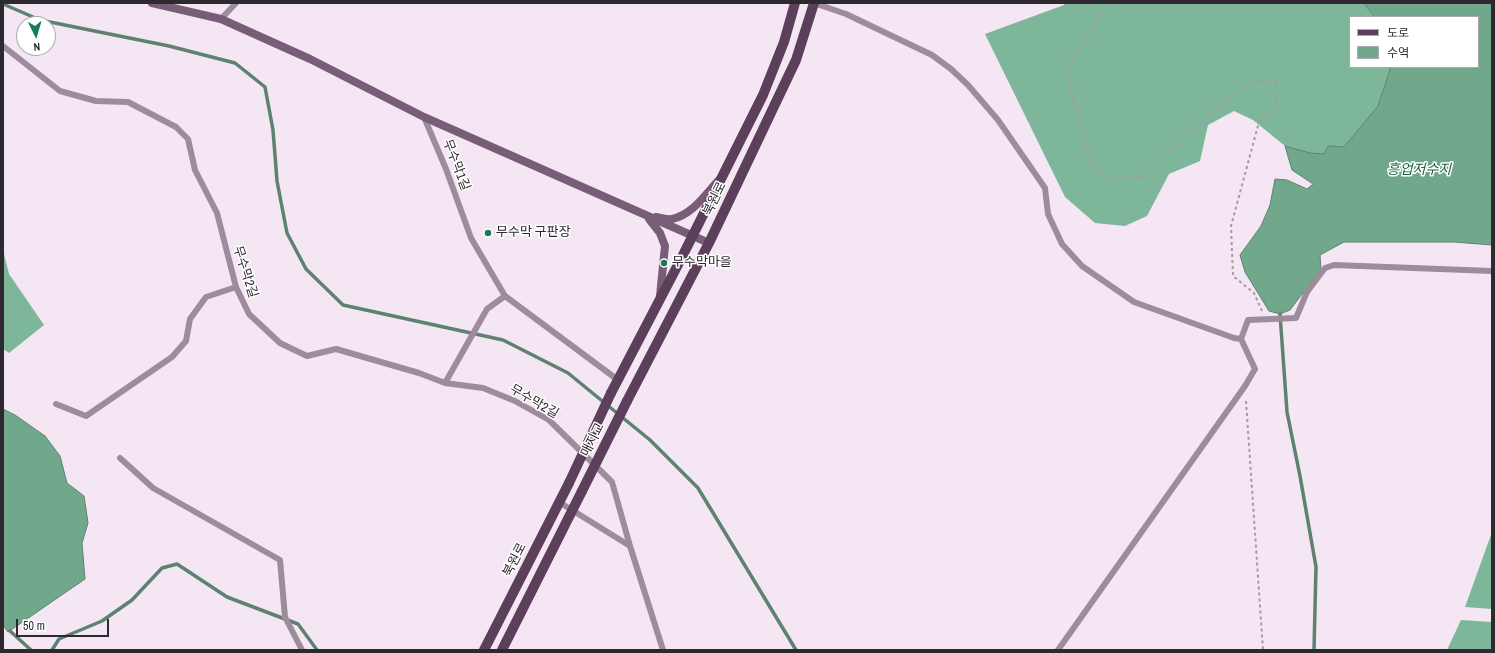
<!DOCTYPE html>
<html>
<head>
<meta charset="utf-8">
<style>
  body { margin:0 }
  #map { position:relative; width:1495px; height:653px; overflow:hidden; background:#f5e6f4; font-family:"Archivo Narrow","Noto Sans KR",sans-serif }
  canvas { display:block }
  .frame { position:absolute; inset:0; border:4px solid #2e292e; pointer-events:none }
  .legend { position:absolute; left:1349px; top:16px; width:130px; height:52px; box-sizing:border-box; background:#fff; border:1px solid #aba9ab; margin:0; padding:5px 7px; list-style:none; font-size:12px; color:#2e292e }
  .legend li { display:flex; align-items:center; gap:8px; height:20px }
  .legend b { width:20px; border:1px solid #aba9ab }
  .north { position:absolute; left:16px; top:16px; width:40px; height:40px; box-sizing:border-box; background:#fff; border:1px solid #aba9ab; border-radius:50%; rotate:175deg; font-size:11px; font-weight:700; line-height:16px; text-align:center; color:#2e292e }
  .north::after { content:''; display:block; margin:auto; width:14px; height:18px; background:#177d57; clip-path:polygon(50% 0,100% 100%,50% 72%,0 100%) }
  .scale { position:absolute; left:16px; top:619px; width:93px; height:18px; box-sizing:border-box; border:2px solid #2e292e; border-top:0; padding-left:5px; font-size:12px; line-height:14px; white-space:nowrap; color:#2e292e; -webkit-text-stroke:3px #fff; paint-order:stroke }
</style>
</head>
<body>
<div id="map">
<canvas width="1495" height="653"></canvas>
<div class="frame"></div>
<ul class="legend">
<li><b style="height:5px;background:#5c3f5b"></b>도로</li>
<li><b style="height:11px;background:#71a88c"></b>수역</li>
</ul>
<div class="north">N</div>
<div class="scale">50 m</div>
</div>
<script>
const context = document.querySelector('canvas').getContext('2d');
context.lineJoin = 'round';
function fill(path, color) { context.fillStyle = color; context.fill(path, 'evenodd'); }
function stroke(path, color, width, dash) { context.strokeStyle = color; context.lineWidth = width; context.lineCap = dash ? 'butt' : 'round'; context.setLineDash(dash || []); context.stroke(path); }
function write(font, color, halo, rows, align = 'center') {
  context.font = font + ' "Archivo Narrow","Noto Sans KR",sans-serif'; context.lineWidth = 3; context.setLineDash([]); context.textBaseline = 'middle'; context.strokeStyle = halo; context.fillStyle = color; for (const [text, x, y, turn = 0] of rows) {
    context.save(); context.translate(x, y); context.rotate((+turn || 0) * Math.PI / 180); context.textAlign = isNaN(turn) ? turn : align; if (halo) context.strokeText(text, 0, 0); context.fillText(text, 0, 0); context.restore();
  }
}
const forest = new Path2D(`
  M 1064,3 L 1364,3 L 1375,17 L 1350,17 L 1350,67 L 1391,67 L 1378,106 L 1344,147 L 1328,146 L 1324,154 L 1310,153 L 1285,146 L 1253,120 L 1234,111 L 1208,125 L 1200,161 L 1169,174 L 1147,216 L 1125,226 L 1095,223 L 1065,197 L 985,34 L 1064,5 Z
  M 3,250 L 9,274 L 44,325 L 9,353 L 3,349 Z
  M 1492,532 L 1492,609 L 1465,607 Z
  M 1461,620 L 1492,622 L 1492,650 L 1447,650 Z`);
const water = new Path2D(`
  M 1364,3 L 1492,3 L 1492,245 L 1454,242 L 1344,242 L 1320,255 L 1321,269 L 1290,310 L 1280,314 L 1269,311 L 1245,272 L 1240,255 L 1261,226 L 1270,205 L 1275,179 L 1287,180 L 1307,189 L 1313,184 L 1292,170 L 1285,146 L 1310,153 L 1324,154 L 1328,146 L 1344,147 L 1378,106 L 1391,67 L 1478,67 L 1478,17 L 1375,17 Z
  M 3,409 L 15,415 L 45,436 L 60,456 L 67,483 L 84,496 L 88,523 L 82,543 L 85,579 L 8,632 L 3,625 Z`);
const stream = new Path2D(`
  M 3,4 L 40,20 L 169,46 L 235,63 L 265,87 L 273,130 L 277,181 L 287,233 L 306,269 L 343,305 L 503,340 L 568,373 L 650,440 L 698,488 L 796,650
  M 1280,314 L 1287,412 L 1300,476 L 1316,567 L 1314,650
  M 10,631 L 31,650
  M 52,650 L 59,639 L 102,621 L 132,600 L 162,568 L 177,564 L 227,597 L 298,624 L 317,650`);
const path = new Path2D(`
  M 1110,3 L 1065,69 L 1089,157 L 1105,178 L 1143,177 L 1229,97 L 1254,82 L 1276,81 L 1277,103 L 1259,122 L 1231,226 L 1233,276 L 1254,293 L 1262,311
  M 1246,401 L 1263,650`);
const lane = new Path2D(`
  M 814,3 L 846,14 L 932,55 L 951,69 L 968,85 L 998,120 L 1045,188 L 1048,214 L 1062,244 L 1082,266 L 1134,302 L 1234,338 L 1241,339
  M 221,19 L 236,3
  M 3,46 L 60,91 L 96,101 L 128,102 L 176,127 L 188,139 L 195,170 L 217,213 L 236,287 L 249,314 L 280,343 L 307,356 L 336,349 L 419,373 L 445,383 L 483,388 L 515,401 L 549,420 L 612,482 L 630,546 L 663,650
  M 424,117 L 446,169 L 471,238 L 505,296 L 618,380
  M 445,383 L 487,309 L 505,296
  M 56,404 L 86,416 L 172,357 L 186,341 L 190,319 L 206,297 L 236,287
  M 120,458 L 153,488 L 280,560 L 285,617 L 302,650
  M 559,502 L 630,546
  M 1058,650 L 1245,386 L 1255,369 L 1241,339 L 1248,320 L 1296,318 L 1307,292 L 1325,268 L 1334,265 L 1492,271`);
const secondary = new Path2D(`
  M 152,3 L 221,19 L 310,59 L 424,117 L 709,243
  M 656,217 C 661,218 667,220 672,219 C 692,215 705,195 718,181
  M 649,219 L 660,233 L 665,246 L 660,296`);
const primary = new Path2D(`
  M 611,393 L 682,257 L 763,95 L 784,42 L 795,3
  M 627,401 L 709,243 L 796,60 L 814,3
  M 484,650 L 569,483
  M 502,650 L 582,491`);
const primaryBridge = new Path2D(`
  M 569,483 L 611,393
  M 582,491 L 627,401`);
const markers = [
  [488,233,4,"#177d57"],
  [664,263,4,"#177d57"]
];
const streetNames = [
  ["무수막1길",456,165,69],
  ["북원로",715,199,-64],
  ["무수막2길",245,272,72],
  ["무수막2길",534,402,30],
  ["매지교",593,440,-63],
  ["북원로",515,560,-63]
];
const poiNames = [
  ["무수막 구판장",496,233],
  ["무수막마을",672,263]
];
const waterNames = [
  ["흥업저수지",1419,170]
];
fill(forest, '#7eb69a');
fill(water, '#71a88c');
stroke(water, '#5d8270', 1);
stroke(stream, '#5d8270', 3.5);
stroke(path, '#a59aa4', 2, [3, 3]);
stroke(lane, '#9d8c9c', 6);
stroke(secondary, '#775e76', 8);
stroke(primary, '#5c3f5b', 10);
stroke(primaryBridge, '#5c3f5b', 10);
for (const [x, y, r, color] of markers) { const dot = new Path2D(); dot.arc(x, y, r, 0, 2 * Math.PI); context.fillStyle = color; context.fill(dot); stroke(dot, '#fff', 1.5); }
write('13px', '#2e292e', '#fff', streetNames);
write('13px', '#2e292e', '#fff', poiNames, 'left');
write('italic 14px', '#195c41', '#fff', waterNames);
</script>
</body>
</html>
